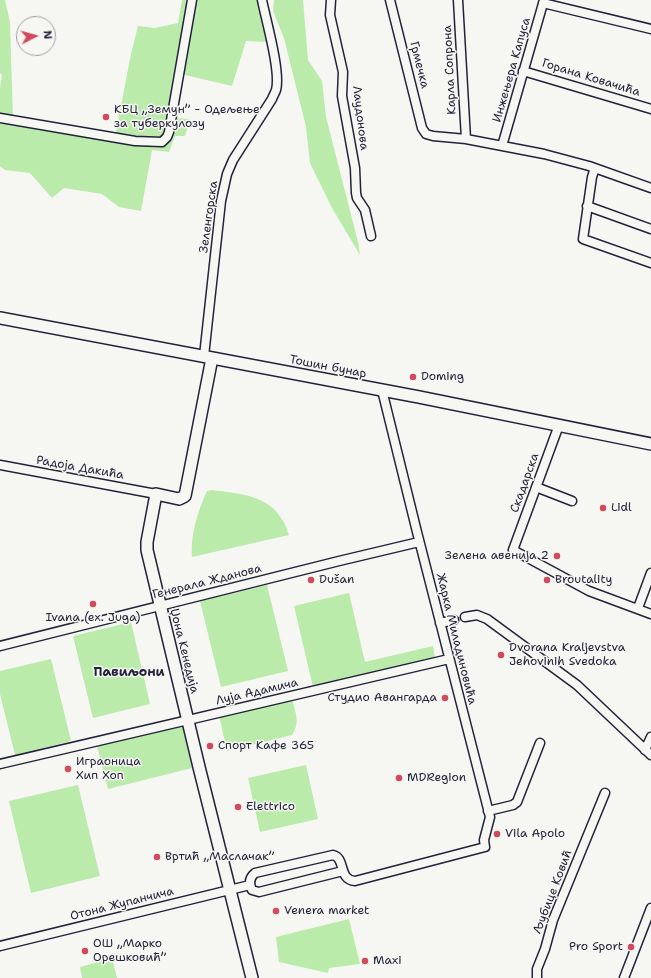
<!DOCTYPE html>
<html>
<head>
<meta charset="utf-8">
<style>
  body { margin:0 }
  #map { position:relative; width:651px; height:978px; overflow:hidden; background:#f6f6f2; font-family:"Shantell Sans",sans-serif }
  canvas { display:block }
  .north { position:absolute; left:16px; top:16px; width:40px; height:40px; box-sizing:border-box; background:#f6f6f2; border:1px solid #a1a1a9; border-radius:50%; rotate:84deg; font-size:11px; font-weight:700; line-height:16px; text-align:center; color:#22223b }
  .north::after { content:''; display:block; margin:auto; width:14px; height:18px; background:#d1495b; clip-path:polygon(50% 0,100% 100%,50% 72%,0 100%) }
</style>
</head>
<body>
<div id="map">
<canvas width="651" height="978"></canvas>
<div class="north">N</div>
</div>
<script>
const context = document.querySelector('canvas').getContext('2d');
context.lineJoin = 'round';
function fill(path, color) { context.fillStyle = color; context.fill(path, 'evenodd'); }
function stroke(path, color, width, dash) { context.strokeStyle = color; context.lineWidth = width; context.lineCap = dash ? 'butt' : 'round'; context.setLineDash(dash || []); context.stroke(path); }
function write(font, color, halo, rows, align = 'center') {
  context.font = font + ' "Shantell Sans",sans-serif'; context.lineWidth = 3; context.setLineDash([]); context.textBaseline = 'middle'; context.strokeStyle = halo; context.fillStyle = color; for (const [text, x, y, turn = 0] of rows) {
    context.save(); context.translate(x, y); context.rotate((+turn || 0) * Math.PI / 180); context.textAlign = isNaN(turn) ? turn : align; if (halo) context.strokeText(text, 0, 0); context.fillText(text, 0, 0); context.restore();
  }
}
const green = new Path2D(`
  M 0,0 L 5,0 L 10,22 L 13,120 L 115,137 L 131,54 L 138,26 L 155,28 L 178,23 L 182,0 L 262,0 L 269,33 L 267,42 L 246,41 L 232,86 L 181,74 L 174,118 L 190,119 L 185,136 L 175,136 L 169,152 L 152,150 L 141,211 L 119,207 L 102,194 L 64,188 L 52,198 L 30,173 L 5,170 L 0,166 L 0,88 L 2,75 L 0,73 Z
  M 274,0 L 303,0 L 308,60 L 322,81 L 326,117 L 346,195 L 358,242 L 360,255 L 332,208 L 310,163 L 306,127 L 284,38 L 273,11 Z
  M 212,490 C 239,494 268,494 283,521 C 286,525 287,531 289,535 L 192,557 C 190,537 198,510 207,491 Z
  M 267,585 L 288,671 L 221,687 L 200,601 Z
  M 349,593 L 365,662 L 433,646 L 435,658 L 313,687 L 294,606 Z
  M 131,622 L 150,704 L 93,718 L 73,636 Z
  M 51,659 L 71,741 L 15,755 L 0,694 L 0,671 Z
  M 292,698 C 295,713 301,721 292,735 L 227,751 L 219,715 Z
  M 182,725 L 192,768 L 108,789 L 97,746 Z
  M 306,765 L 318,819 L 260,832 L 248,778 Z
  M 78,785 L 100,876 L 31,893 L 9,801 Z
  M 349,919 L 360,964 L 329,968 L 328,973 L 279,962 L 276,937 Z
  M 112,958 L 117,978 L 82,978 L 80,967 Z`);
const street = new Path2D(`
  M 331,0 L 330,15 L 343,72 L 342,96 L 355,168 L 356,193 L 357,198 L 365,210 L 371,236
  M 390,0 L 422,128 L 426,134 L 433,136 L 466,139 L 544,154 L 589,166 L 651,188
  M 458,0 L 466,139
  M 543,3 L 651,29
  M 523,71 L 651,109
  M 0,118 L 135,141 L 162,142 L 167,137 L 169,132 L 192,0
  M 502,146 L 544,0
  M 595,168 L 592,177 L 583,239 L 651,263
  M 587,206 L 651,229
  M 204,356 L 221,201 L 227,174 L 233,160 L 272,99 C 273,96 275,93 276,90 C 281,72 266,20 262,0
  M 559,425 L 513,550 L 589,591 L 651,614
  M 0,465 L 156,494
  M 536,487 L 572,501
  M 638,608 L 651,573
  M 465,617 L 477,615 L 487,619 L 577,685 L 651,755
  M 440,623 L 454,620
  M 0,646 L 339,561 L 419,542
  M 645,750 L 651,737
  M 0,764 L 449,659
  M 488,811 L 513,805 L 517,802 L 540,743
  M 343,871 L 259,892 L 252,890 C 249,884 249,878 255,873 L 333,855 C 346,858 338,880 355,881 L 485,847 L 484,840 L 490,817 L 417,532 L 382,390
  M 0,946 L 250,885
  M 537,978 L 537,969 L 545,949 L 553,920 L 605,793
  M 624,978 L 651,908`);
const secondary = new Path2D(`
  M 0,318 L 419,397 L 651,444
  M 212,358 L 185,496 L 179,499 L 156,494 L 147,542 L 147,550 L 199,767 L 252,978`);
const markers = [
  [106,117,4,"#d1495b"],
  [413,377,4,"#d1495b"],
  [603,508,4,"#d1495b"],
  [557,556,4,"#d1495b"],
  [311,580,4,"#d1495b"],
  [547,580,4,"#d1495b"],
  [93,604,4,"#d1495b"],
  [501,655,4,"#d1495b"],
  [445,698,4,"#d1495b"],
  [210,746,4,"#d1495b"],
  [68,769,4,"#d1495b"],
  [399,778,4,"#d1495b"],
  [238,807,4,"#d1495b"],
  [497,834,4,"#d1495b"],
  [157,857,4,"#d1495b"],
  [276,911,4,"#d1495b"],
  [631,947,4,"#d1495b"],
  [85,951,4,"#d1495b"],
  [365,961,4,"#d1495b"]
];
const streetNames = [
  ["Грмечка",419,65,76],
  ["Карла Сопрона",450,70,-93],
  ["Инжењера Капуса",512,70,-74],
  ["Горана Ковачића",591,78,17],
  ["Лаудонова",360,118,83],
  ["Зеленгорска",209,217,-82],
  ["Тошин бунар",328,367,11],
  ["Радоја Дакића",80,468,10],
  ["Скадарска",525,483,-70],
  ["Генерала Жданова",207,582,-14],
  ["Жарка Миладиновића",456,639,76],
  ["Џона Кенедија",184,651,76],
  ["Луја Адамича",257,692,-13],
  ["Љубице Ковић",553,892,-69],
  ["Отона Жупанчича",122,904,-14]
];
const poiNames = [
  ["КБЦ „Земун” - Одељење",114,110],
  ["за туберкулозу",114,124],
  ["Doming",421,377],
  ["Lidl",611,508],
  ["Зелена авенија 2",549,556,"right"],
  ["Dušan",319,580],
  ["Broutality",555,580],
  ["Ivana (ex. Juga)",93,618,"center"],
  ["Dvorana Kraljevstva",509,648],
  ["Jehovinih Svedoka",509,662],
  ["Студио Авангарда",437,698,"right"],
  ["Спорт Кафе 365",218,746],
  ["Играоница",76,762],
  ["Хип Хоп",76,776],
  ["MDRegion",407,778],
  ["Elettrico",246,807],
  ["Vila Apolo",505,834],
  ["Вртић „Маслачак”",165,857],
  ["Venera market",284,911],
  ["ОШ „Марко",93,944],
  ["Орешковић”",93,958],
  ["Pro Sport",623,947,"right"],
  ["Maxi",373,961]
];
const neighbourhoodNames = [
  ["Павиљони",129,673]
];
fill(green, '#baebab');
stroke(street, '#22223b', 11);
stroke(secondary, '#22223b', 14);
stroke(street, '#f6f6f2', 8);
stroke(secondary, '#f6f6f2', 11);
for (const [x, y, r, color] of markers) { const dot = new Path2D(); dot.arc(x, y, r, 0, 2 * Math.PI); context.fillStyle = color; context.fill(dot); stroke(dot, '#f6f6f2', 1.5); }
write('12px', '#22223b', '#f6f6f2', streetNames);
write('12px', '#22223b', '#f6f6f2', poiNames, 'left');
write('bold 13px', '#22223b', '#f6f6f2', neighbourhoodNames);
</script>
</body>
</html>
